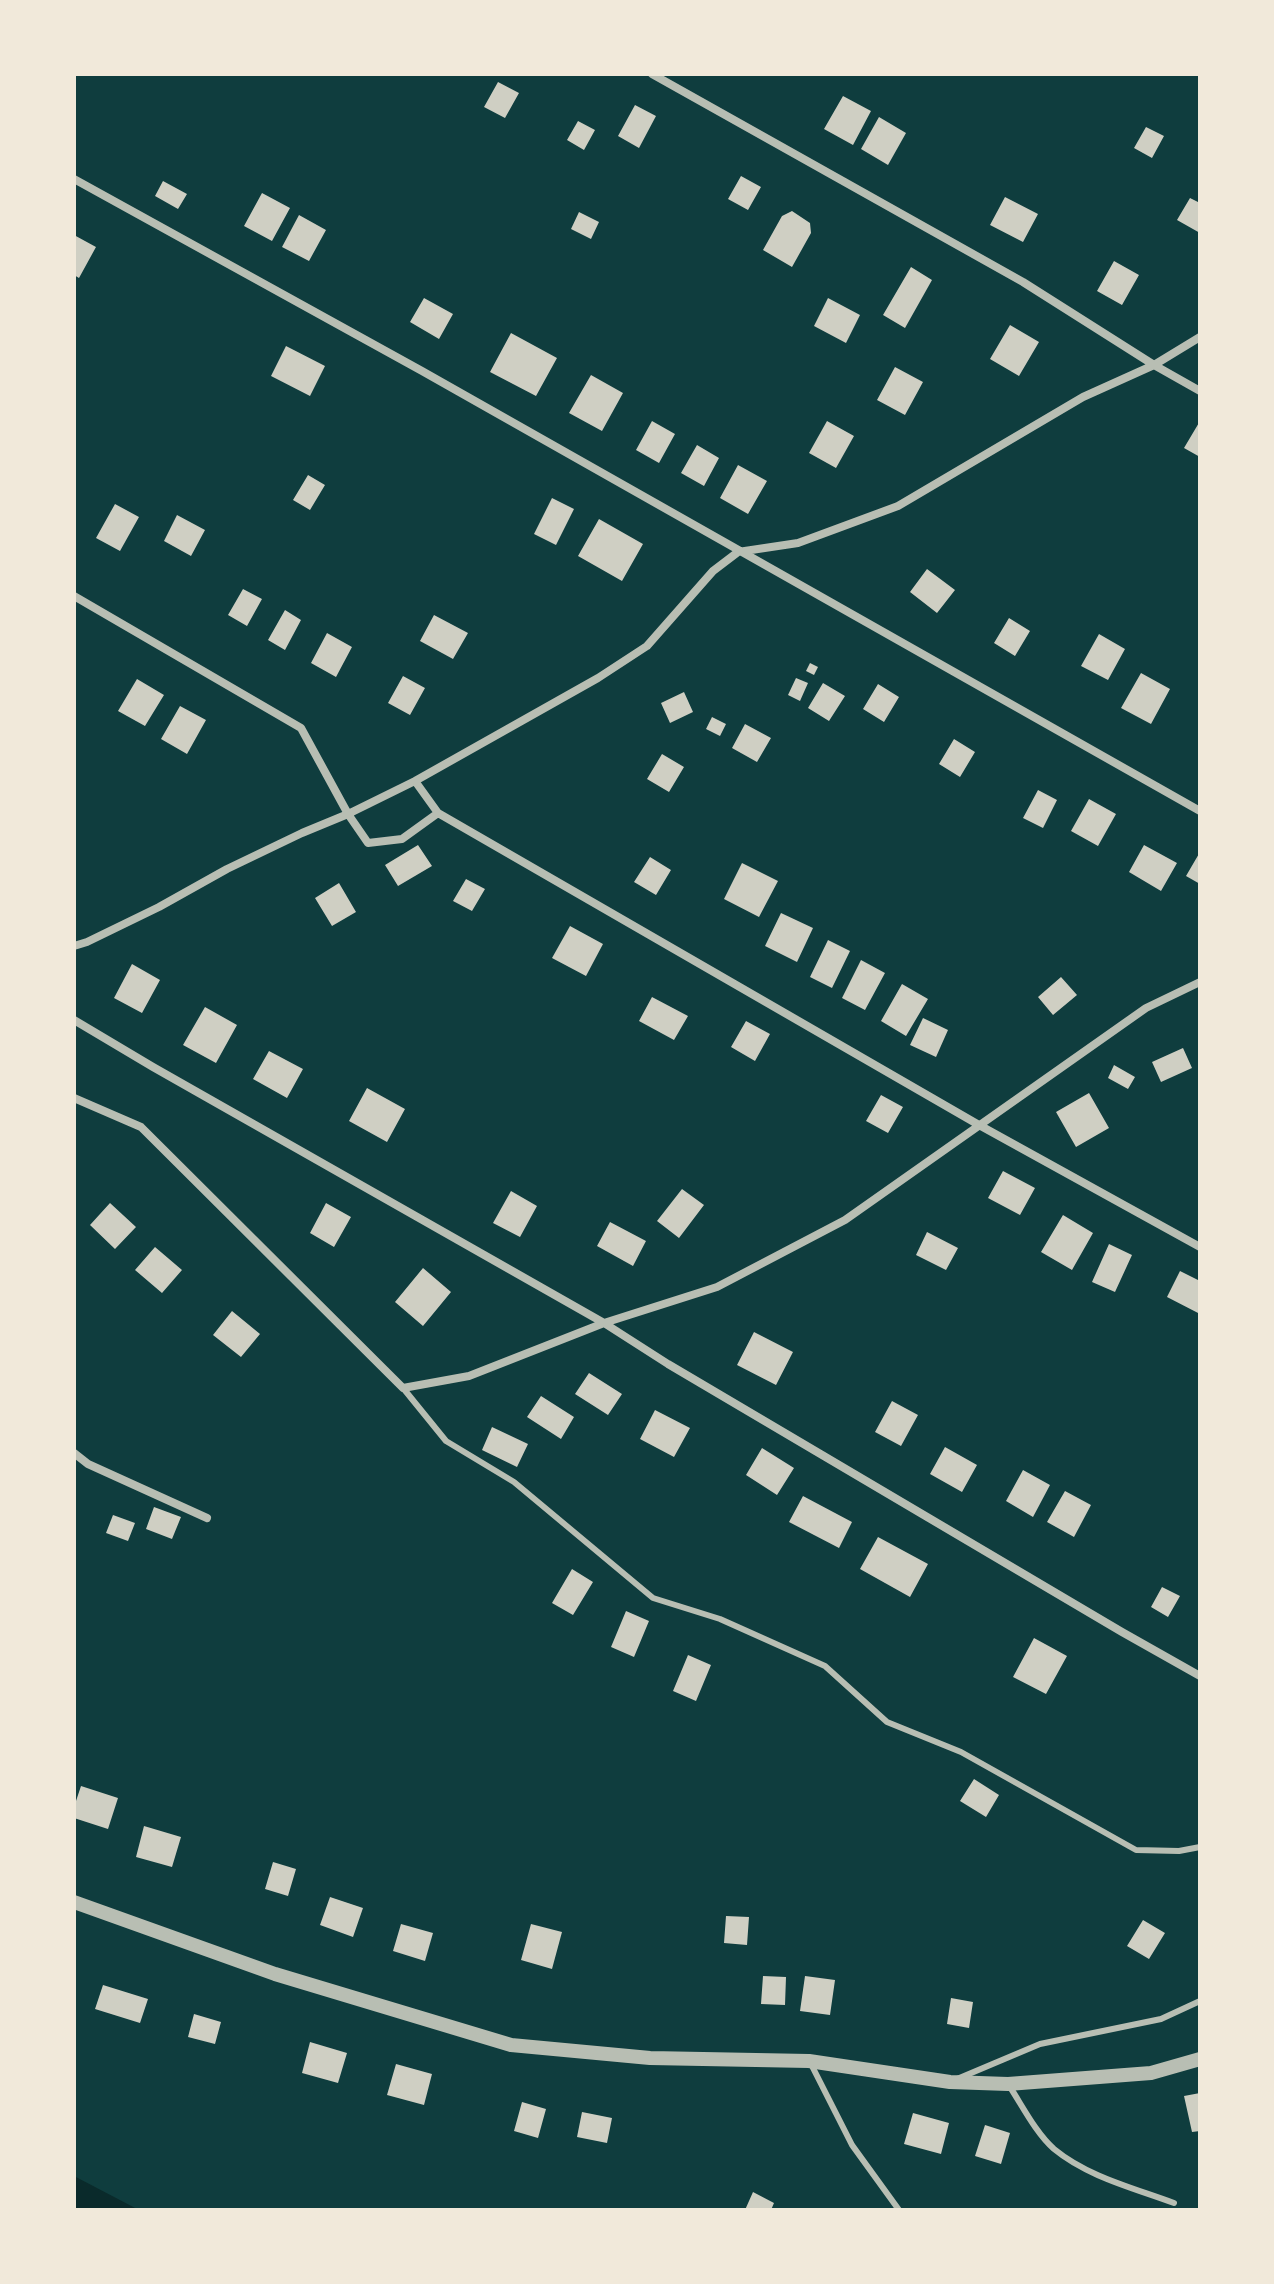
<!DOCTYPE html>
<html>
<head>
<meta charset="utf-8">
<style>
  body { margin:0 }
  #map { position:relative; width:1274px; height:2284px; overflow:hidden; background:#0f3d3e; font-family:"Sofia Sans Condensed",sans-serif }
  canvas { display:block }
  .frame { position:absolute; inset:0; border:76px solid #f1e9da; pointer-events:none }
</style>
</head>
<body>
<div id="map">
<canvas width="1274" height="2284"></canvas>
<div class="frame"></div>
</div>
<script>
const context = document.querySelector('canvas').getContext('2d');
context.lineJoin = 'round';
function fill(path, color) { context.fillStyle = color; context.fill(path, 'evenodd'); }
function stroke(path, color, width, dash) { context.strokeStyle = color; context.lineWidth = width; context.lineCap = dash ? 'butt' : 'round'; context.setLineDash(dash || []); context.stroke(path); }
const water = new Path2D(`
  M 74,2176 L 139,2210 L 74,2210 Z`);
const building = new Path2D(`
  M 498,82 L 519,93 L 505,118 L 484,107 Z
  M 843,96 L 871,111 L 853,145 L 824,129 Z
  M 635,105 L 656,116 L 639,148 L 618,136 Z
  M 879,117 L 906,133 L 888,165 L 861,149 Z
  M 578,121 L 595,130 L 584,150 L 567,140 Z
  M 1146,127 L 1164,136 L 1152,158 L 1134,148 Z
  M 741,176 L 761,187 L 748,210 L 728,199 Z
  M 163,181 L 187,194 L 178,209 L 155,196 Z
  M 262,193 L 290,208 L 272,241 L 244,226 Z
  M 1005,197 L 1038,214 L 1023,242 L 990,225 Z
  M 1190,198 L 1200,203 L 1200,233 L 1177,220 Z
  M 792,211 L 810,223 L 811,233 L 792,267 L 763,250 L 782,216 Z
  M 579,212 L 599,222 L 591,239 L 571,229 Z
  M 299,215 L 326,230 L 309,261 L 282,247 Z
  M 74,235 L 96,247 L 79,278 L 74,275 Z
  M 1114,261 L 1139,275 L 1122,305 L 1097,291 Z
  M 911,267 L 932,280 L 905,328 L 883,315 Z
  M 424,298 L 453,314 L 439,339 L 410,322 Z
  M 828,298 L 860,315 L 846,343 L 814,326 Z
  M 1010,325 L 1039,342 L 1019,376 L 990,359 Z
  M 511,333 L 557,358 L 536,396 L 490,372 Z
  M 286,346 L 325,366 L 310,396 L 271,376 Z
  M 895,367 L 923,382 L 905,415 L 877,400 Z
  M 591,375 L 623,393 L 602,431 L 569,413 Z
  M 652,421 L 675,434 L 659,463 L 636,450 Z
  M 827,421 L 854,436 L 836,468 L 809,453 Z
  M 1200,421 L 1200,457 L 1184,448 Z
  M 697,445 L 719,458 L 704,486 L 681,473 Z
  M 738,465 L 767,481 L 748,514 L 720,498 Z
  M 308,475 L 325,485 L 310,510 L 293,500 Z
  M 552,498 L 574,509 L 556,545 L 534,534 Z
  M 115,504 L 139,517 L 120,551 L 96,538 Z
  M 177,515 L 205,530 L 191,556 L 164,541 Z
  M 599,519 L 643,544 L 622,581 L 578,556 Z
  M 927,569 L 955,590 L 937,613 L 910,592 Z
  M 243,589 L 262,599 L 247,626 L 228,615 Z
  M 285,610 L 301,620 L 285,650 L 268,640 Z
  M 434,615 L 468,633 L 453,659 L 420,641 Z
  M 1009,618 L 1030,631 L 1015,656 L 994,643 Z
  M 327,633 L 352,647 L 336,677 L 311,663 Z
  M 1099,634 L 1125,649 L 1108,680 L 1081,666 Z
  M 810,663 L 818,667 L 814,675 L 806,671 Z
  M 1141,673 L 1170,689 L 1151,724 L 1121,708 Z
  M 403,676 L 425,688 L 410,715 L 388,703 Z
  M 796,678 L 808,683 L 800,701 L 788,695 Z
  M 137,679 L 164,695 L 145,726 L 118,711 Z
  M 823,683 L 845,696 L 829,721 L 808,708 Z
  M 878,684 L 899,697 L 884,722 L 863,709 Z
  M 684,692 L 693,712 L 670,723 L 661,703 Z
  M 180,706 L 206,720 L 187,754 L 161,739 Z
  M 712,717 L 726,724 L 720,736 L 706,729 Z
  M 745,724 L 771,738 L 757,762 L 732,748 Z
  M 954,739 L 975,752 L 960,777 L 939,764 Z
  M 662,754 L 684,767 L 669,792 L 647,779 Z
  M 1038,790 L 1057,800 L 1043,828 L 1023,818 Z
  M 1089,799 L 1116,814 L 1098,846 L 1071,831 Z
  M 418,845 L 432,866 L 398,886 L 385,865 Z
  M 1144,845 L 1177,863 L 1161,891 L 1129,872 Z
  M 1200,852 L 1200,884 L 1186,876 Z
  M 650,857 L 671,870 L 656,895 L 634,882 Z
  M 742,863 L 778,881 L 759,917 L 724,899 Z
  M 466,879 L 485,889 L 472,911 L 453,901 Z
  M 339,883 L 356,912 L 332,926 L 315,898 Z
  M 781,913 L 813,928 L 797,962 L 765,946 Z
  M 570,926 L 603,944 L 586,976 L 552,958 Z
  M 828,940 L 850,951 L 832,988 L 810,977 Z
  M 861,960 L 885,973 L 865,1010 L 842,998 Z
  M 132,964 L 160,980 L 142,1013 L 114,998 Z
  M 1061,977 L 1077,995 L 1053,1015 L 1038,997 Z
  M 902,984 L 928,999 L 906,1036 L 881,1021 Z
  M 652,997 L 688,1016 L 674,1040 L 639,1021 Z
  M 205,1007 L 237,1025 L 216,1063 L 183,1045 Z
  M 923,1018 L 948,1030 L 936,1057 L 910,1045 Z
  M 746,1021 L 770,1034 L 755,1061 L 731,1047 Z
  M 1183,1048 L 1192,1068 L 1161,1082 L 1152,1062 Z
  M 269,1051 L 303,1069 L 287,1098 L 253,1079 Z
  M 1114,1065 L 1135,1077 L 1128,1089 L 1108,1078 Z
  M 367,1088 L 405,1109 L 387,1142 L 349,1121 Z
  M 1089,1093 L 1109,1128 L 1076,1147 L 1056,1112 Z
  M 881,1095 L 903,1107 L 888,1133 L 866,1121 Z
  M 1003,1171 L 1035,1188 L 1020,1215 L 988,1198 Z
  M 682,1189 L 704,1205 L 679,1238 L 657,1221 Z
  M 511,1191 L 537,1206 L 520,1237 L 493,1223 Z
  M 110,1203 L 136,1227 L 115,1249 L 90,1225 Z
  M 326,1203 L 351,1217 L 334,1247 L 310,1233 Z
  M 1063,1215 L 1093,1233 L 1072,1270 L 1041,1252 Z
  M 610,1222 L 646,1241 L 633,1266 L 597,1246 Z
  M 927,1232 L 958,1248 L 946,1270 L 916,1255 Z
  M 1109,1244 L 1132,1255 L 1115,1292 L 1092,1282 Z
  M 155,1247 L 182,1270 L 162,1293 L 135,1270 Z
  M 423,1268 L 451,1292 L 423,1326 L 395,1302 Z
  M 1180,1271 L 1200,1281 L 1200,1314 L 1167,1297 Z
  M 232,1311 L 260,1334 L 241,1357 L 213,1335 Z
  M 754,1332 L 793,1352 L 776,1385 L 737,1365 Z
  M 589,1373 L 622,1394 L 608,1415 L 575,1394 Z
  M 541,1396 L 574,1417 L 561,1439 L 527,1417 Z
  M 892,1401 L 918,1415 L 901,1446 L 875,1432 Z
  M 655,1410 L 690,1428 L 674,1457 L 640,1439 Z
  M 492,1427 L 528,1444 L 517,1467 L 482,1450 Z
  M 945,1447 L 977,1465 L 962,1492 L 930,1474 Z
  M 762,1448 L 794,1468 L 777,1495 L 746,1475 Z
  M 1023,1470 L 1050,1485 L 1033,1517 L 1006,1501 Z
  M 1065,1491 L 1091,1505 L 1074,1537 L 1047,1522 Z
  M 803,1496 L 852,1522 L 839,1548 L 789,1522 Z
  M 154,1507 L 181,1517 L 172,1539 L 146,1529 Z
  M 113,1515 L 135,1523 L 128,1541 L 106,1533 Z
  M 878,1537 L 928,1564 L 910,1597 L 860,1569 Z
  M 572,1569 L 593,1582 L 573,1615 L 552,1603 Z
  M 1162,1587 L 1180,1596 L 1168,1617 L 1151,1607 Z
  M 626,1611 L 649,1621 L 634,1657 L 611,1647 Z
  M 1034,1638 L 1067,1656 L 1046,1694 L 1013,1677 Z
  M 688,1655 L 711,1665 L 696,1701 L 673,1691 Z
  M 974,1779 L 999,1795 L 986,1817 L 960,1801 Z
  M 81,1786 L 118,1798 L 108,1829 L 74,1818 L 74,1807 Z
  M 144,1826 L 181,1837 L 172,1867 L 136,1857 Z
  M 273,1862 L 296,1869 L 288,1896 L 265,1889 Z
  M 330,1897 L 363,1908 L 353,1937 L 320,1925 Z
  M 726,1916 L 749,1917 L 747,1945 L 724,1943 Z
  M 1143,1920 L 1165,1933 L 1149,1959 L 1127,1946 Z
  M 401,1924 L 433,1933 L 425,1961 L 393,1951 Z
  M 531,1924 L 562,1932 L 552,1969 L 521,1960 Z
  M 763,1976 L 786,1977 L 785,2005 L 761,2004 Z
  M 805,1976 L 835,1980 L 830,2015 L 800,2011 Z
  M 103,1985 L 148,1999 L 140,2023 L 95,2009 Z
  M 951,1998 L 973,2002 L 969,2028 L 947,2024 Z
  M 194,2014 L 221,2022 L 215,2044 L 188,2037 Z
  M 310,2042 L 347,2053 L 338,2083 L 302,2073 Z
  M 396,2064 L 432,2074 L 424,2105 L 387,2095 Z
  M 1200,2093 L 1200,2131 L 1192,2132 L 1184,2096 Z
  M 522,2102 L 546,2109 L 538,2138 L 514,2131 Z
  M 582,2112 L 612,2118 L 607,2143 L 577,2137 Z
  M 913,2113 L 949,2123 L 941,2154 L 904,2144 Z
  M 985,2125 L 1010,2133 L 1001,2164 L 975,2156 Z
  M 753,2192 L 774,2203 L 771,2210 L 745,2210 Z`);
const service = new Path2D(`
  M 403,1388 L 446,1441 L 514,1482 L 653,1598 L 720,1619 L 825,1666 L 887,1722 L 961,1752 L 1136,1850 L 1179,1851 L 1200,1847
  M 811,2064 L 852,2145 L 899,2210
  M 957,2079 L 1040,2044 L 1161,2019 L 1200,2001
  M 1010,2087 C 1023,2107 1036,2133 1054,2149 C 1088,2177 1134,2188 1174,2203`);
const minor = new Path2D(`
  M 652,74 L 1023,282 L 1154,365 L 1200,391
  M 74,179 L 422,371 L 1200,811
  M 74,596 L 301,728 L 348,814 L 368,843 L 402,839 L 438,813 L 979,1125 L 1200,1247
  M 415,781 L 438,813
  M 74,946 L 87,942 L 159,907 L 227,869 L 302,833 L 348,814 L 415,781 L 598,678 L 647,646 L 713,571 L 738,552 L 798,543 L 898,506 L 1083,397 L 1154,365 L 1200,337
  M 74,1020 L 153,1067 L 604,1323 L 668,1364 L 1122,1632 L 1200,1676
  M 74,1098 L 141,1127 L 403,1388 L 469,1376 L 604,1323 L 717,1287 L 845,1220 L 1146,1008 L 1200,982
  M 74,1453 L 88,1464 L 207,1518`);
const tertiary = new Path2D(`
  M 74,1902 L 275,1974 L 511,2045 L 650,2058 L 809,2061 L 950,2082 L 1008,2084 L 1151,2073 L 1200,2059`);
fill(water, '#0a2a2b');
fill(building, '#cfcfc3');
stroke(service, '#b8beb3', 6);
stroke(minor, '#b8beb3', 8);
stroke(tertiary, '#b8beb3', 14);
</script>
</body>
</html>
